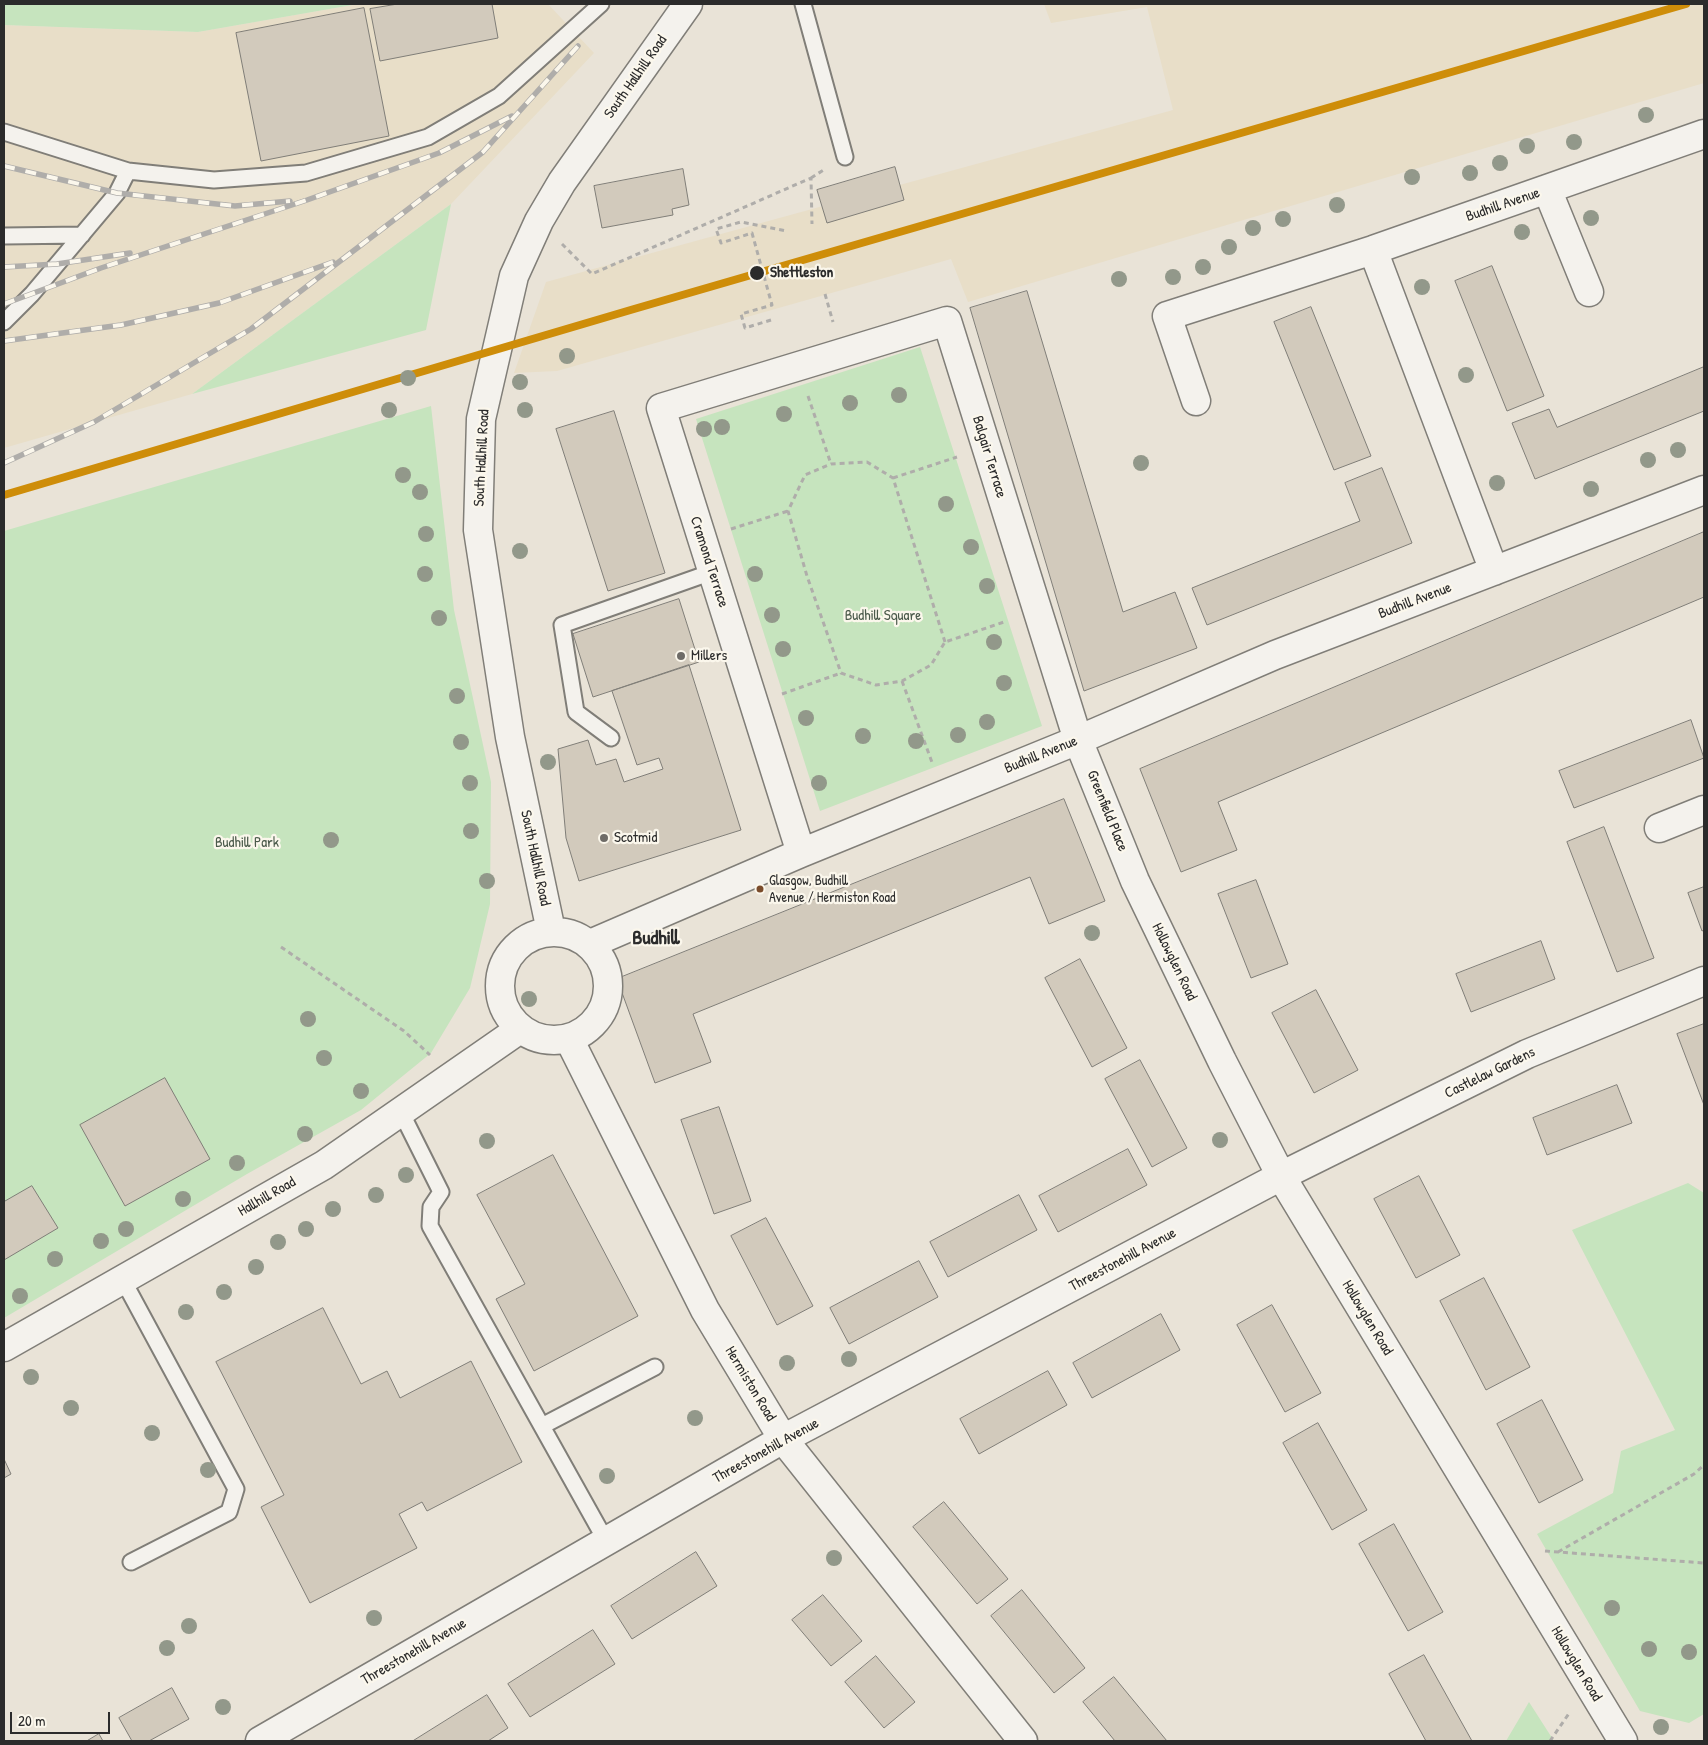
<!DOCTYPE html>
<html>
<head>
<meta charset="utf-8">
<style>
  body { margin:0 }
  #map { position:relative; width:1708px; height:1745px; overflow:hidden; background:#e9e3d7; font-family:"Patrick Hand",sans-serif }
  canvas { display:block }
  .frame { position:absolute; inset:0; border:5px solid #2b2b2b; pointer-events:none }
  .scale { position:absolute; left:10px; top:1712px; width:100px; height:22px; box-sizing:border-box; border:2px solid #2b2b2b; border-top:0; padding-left:6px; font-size:15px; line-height:18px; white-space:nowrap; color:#2b2b2b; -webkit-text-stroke:4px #fbf7ec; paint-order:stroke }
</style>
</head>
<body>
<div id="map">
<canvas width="1708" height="1745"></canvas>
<div class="frame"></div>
<div class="scale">20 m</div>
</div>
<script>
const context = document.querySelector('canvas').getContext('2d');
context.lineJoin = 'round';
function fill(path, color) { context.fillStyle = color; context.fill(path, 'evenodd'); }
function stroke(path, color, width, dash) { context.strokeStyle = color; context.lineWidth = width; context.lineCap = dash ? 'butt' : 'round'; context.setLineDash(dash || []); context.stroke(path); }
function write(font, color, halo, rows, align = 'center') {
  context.font = font + ' "Patrick Hand",sans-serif'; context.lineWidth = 4.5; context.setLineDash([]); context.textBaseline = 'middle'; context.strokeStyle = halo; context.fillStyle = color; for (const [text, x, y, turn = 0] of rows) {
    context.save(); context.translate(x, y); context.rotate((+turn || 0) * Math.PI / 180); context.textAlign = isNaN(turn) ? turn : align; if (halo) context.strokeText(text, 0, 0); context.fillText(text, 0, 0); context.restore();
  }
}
const built = new Path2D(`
  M 358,4 L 548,4 L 594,53 L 451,204 L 192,394 L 4,448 L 4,25 L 198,32 Z
  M 1044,4 L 1704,4 L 1704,83 L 968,302 L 951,259 L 557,371 L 514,373 L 546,282 L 1173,110 L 1147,7 L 1051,23 Z`);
const green = new Path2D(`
  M 4,4 L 358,4 L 198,32 L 4,25 Z
  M 451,204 L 426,330 L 192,394 Z
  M 920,347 L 1042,726 L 820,811 L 696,419 Z
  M 431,406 L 454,610 L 491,782 L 490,904 L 470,988 L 431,1053 L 361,1110 L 247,1174 L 4,1318 L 4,531 Z
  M 1688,1183 L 1704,1193 L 1704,1714 L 1689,1723 L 1640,1711 L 1537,1534 L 1613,1493 L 1621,1451 L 1675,1430 L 1572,1230 Z
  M 1529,1702 L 1554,1741 L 1506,1741 Z`);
const building = new Path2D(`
  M 398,4 L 492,4 L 498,38 L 380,61 L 370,9 Z
  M 364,8 L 389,136 L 261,161 L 236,33 Z
  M 895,167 L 904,200 L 827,223 L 817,190 Z
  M 683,169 L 689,205 L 672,209 L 673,215 L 602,228 L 594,186 Z
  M 1492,266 L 1544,396 L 1507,411 L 1455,281 Z
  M 1027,291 L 1123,612 L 1175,592 L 1197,648 L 1084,691 L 970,308 Z
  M 1311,307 L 1371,456 L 1334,470 L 1274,322 Z
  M 1704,367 L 1704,411 L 1535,479 L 1512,423 L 1549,409 L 1557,427 Z
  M 614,411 L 665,573 L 608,591 L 556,429 Z
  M 1382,468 L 1412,543 L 1207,625 L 1192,588 L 1360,521 L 1345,483 Z
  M 1704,532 L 1704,597 L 1218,802 L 1237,850 L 1181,872 L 1140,769 Z
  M 679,599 L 699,662 L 593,697 L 573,634 Z
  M 689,665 L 741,830 L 579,881 L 566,838 L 558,749 L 588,740 L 596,765 L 616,759 L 624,782 L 663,769 L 659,758 L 637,765 L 612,691 Z
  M 1691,720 L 1704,758 L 1574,808 L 1559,771 Z
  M 1064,799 L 1105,901 L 1049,924 L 1030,877 L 693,1014 L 711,1062 L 655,1083 L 617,979 Z
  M 1604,827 L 1654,958 L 1617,972 L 1567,842 Z
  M 1256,880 L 1288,964 L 1251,978 L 1218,894 Z
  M 1704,887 L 1704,930 L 1702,931 L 1688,893 Z
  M 1541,941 L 1555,979 L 1471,1012 L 1456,974 Z
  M 1080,959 L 1127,1048 L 1092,1067 L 1045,978 Z
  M 1316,990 L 1358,1070 L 1314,1093 L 1272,1013 Z
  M 1704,1024 L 1704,1105 L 1677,1034 Z
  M 1140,1060 L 1187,1148 L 1152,1167 L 1105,1079 Z
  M 165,1078 L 210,1159 L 125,1206 L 80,1125 Z
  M 1617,1085 L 1632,1123 L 1547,1155 L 1533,1118 Z
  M 719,1107 L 751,1201 L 714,1214 L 681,1120 Z
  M 1128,1149 L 1147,1185 L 1058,1232 L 1039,1196 Z
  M 553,1155 L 638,1316 L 534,1371 L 496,1299 L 525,1284 L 477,1195 Z
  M 1419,1176 L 1460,1255 L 1416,1278 L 1374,1199 Z
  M 32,1186 L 58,1228 L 4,1260 L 4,1202 Z
  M 1019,1195 L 1037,1230 L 948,1277 L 930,1242 Z
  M 766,1218 L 813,1306 L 777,1325 L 731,1236 Z
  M 919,1261 L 938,1297 L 849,1344 L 830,1308 Z
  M 1484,1278 L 1530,1367 L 1486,1390 L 1440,1301 Z
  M 1272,1305 L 1321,1393 L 1285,1412 L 1237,1325 Z
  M 323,1308 L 361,1384 L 387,1371 L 400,1398 L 471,1361 L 522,1462 L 427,1511 L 422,1502 L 399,1514 L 417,1548 L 310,1603 L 261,1507 L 284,1495 L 216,1362 Z
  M 1161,1314 L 1180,1350 L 1092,1398 L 1073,1363 Z
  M 1048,1371 L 1067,1405 L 979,1454 L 960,1419 Z
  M 1542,1400 L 1583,1480 L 1539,1503 L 1497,1424 Z
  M 1318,1423 L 1367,1510 L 1332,1530 L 1283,1443 Z
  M 4,1459 L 11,1474 L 4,1478 Z
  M 944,1502 L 1008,1579 L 977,1604 L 913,1527 Z
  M 1394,1524 L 1443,1612 L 1408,1631 L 1359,1544 Z
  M 696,1552 L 717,1586 L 632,1639 L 611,1606 Z
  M 1022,1590 L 1085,1668 L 1054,1693 L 991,1616 Z
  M 823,1595 L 862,1641 L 831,1666 L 792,1620 Z
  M 593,1630 L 615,1664 L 530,1717 L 508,1684 Z
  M 1424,1655 L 1472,1741 L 1426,1741 L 1389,1674 Z
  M 876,1656 L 915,1702 L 884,1728 L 845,1682 Z
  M 1114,1677 L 1167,1741 L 1115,1741 L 1083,1702 Z
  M 172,1688 L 189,1719 L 149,1741 L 132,1741 L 119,1718 Z
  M 487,1695 L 508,1728 L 488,1741 L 413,1741 Z
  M 99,1734 L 103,1741 L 87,1741 Z`);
const path = new Path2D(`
  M 811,178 L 825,169
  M 562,244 L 592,274 L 811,178 L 812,224
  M 825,294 L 833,322
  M 771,320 L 745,328 L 741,314 L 772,305 L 752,233 L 721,243 L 716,229 L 741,222 L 787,231
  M 808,396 L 831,464
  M 893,478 L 957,457
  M 731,529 L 788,511
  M 945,642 L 893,478 L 867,462 L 831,464 L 805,475 L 788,511 L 807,576 L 841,673 L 876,685 L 902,681 L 931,665 L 945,642 L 1007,621
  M 902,681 L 933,765
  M 782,694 L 841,673
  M 281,947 L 404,1031 L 430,1055
  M 1545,1551 L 1704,1563
  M 1558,1552 L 1694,1474 L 1704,1465
  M 1550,1741 L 1570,1712`);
const service = new Path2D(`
  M 803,4 L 845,157
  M 4,132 L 128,171 L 214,180 L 306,173 L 428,137 L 499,96 L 601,4
  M 4,236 L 82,235
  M 4,322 L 32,294 L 117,193 L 128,171
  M 611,738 L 576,712 L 562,625 L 712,572
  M 401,1112 L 441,1192 L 431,1207 L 430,1226 L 606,1541
  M 123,1280 L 236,1489 L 229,1512 L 131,1562
  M 542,1426 L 655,1367`);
const minor = new Path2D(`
  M 1547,189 L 1589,292
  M 1373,250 L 1494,571
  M 1196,401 L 1167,316 L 1373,250 L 1704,134
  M 1659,828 L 1704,810
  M 801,853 L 661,408 L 947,321 L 1078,740 L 1135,881 L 1222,1061 L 1281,1176 L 1623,1741
  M 590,944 L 801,853 L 1078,740 L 1275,655 L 1704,490
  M 569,1039 L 705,1310 L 783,1439 L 1023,1741
  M 260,1741 L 783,1439 L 1281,1176 L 1527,1054 L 1704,981`);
const tertiary = new Path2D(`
  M 551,931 L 510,737 L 478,530 L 481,419 L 514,276 L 539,221 L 562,182 L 688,4
  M500 986a54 54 0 1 1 108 0a54 54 0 1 1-108 0Z
  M 4,1347 L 324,1165 L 520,1029`);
const rail = new Path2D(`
  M 4,166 L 117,193 L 235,206 L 290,201
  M 4,267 L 57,264 L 130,253
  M 4,304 L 101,268 L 307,200 L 439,153 L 512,116
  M 4,341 L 121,325 L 219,303 L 333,262
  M 4,463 L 94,422 L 251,329 L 483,152 L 578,46`);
const rail1 = new Path2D(`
  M 4,495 L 634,309 L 1686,4`);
const trees = [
  [1646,115],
  [1574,142],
  [1527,146],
  [1500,163],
  [1470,173],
  [1412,177],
  [1337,205],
  [1591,218],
  [1283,219],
  [1253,228],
  [1522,232],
  [1229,247],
  [1203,267],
  [1173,277],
  [1119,279],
  [1422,287],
  [567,356],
  [1466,375],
  [408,378],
  [520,382],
  [899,395],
  [850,403],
  [389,410],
  [525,410],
  [784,414],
  [722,427],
  [704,429],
  [1678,450],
  [1648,460],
  [1141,463],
  [403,475],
  [1497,483],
  [1591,489],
  [420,492],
  [946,504],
  [426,534],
  [971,547],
  [520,551],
  [425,574],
  [755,574],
  [987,586],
  [772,615],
  [439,618],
  [994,642],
  [783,649],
  [1004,683],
  [457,696],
  [806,718],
  [987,722],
  [958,735],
  [863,736],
  [916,741],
  [461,742],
  [548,762],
  [470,783],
  [819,783],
  [471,831],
  [331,840],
  [487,881],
  [1092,933],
  [529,999],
  [308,1019],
  [324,1058],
  [361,1091],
  [305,1134],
  [1220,1140],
  [487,1141],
  [237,1163],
  [406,1175],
  [376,1195],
  [183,1199],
  [333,1209],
  [126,1229],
  [306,1229],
  [101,1241],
  [278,1242],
  [55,1259],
  [256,1267],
  [224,1292],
  [20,1296],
  [186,1312],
  [849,1359],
  [787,1363],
  [31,1377],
  [71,1408],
  [695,1418],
  [152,1433],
  [208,1470],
  [607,1476],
  [834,1558],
  [1612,1608],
  [374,1618],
  [189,1626],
  [167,1648],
  [1649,1649],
  [1689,1652],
  [223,1707],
  [1661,1727]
];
const markers = [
  [757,273,8,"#2b2b2b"],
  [681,656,5,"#6e6b67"],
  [604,838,5,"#6e6b67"],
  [760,889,4.5,"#7a4b2a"]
];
const busNames = [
  ["Glasgow, Budhill",769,881],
  ["Avenue / Hermiston Road",769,898]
];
const streetNames = [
  ["South Hallhill Road",636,77,-55],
  ["Budhill Avenue",1503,205,-19],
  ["Balgair Terrace",989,457,73],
  ["South Hallhill Road",482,458,-87],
  ["Cramond Terrace",709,562,72],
  ["Budhill Avenue",1415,601,-21],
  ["Budhill Avenue",1041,755,-22],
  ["Greenfield Place",1107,811,68],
  ["South Hallhill Road",535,858,78],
  ["Hollowglen Road",1174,962,64],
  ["Castlelaw Gardens",1490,1073,-26],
  ["Hallhill Road",267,1197,-30],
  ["Threestonehill Avenue",1123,1260,-28],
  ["Hollowglen Road",1367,1318,59],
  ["Hermiston Road",750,1384,59],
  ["Threestonehill Avenue",766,1451,-29],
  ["Threestonehill Avenue",414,1652,-30],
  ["Hollowglen Road",1576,1664,59]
];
const stopNames = [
  ["Shettleston",770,273]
];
const parkNames = [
  ["Budhill Square",883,616],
  ["Budhill Park",247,843]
];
const poiNames = [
  ["Millers",691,656],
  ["Scotmid",614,838]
];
const districtNames = [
  ["Budhill",656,939]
];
fill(built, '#e8dec8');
fill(green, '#c6e4be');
fill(building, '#d2cabc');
stroke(building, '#807e78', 1);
stroke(service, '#807e78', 19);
stroke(minor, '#807e78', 31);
stroke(tertiary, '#807e78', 31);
stroke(path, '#afadaa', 3, [5, 4]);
stroke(service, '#f4f2ed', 15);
stroke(minor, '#f4f2ed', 28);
stroke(tertiary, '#f4f2ed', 28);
stroke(rail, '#afadaa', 5.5);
stroke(rail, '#fbf7ec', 4, [11]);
stroke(rail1, '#ce8d09', 8);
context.fillStyle = '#92988a';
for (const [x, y] of trees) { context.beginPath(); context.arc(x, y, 8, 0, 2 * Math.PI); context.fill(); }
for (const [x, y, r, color] of markers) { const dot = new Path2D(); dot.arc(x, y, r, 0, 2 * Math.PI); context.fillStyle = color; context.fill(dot); stroke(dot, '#fbf7ec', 2); }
write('14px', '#2b2b2b', '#fbf7ec', busNames, 'left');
write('15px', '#2b2b2b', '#fbf7ec', streetNames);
write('bold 15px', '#2b2b2b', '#fbf7ec', stopNames, 'left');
write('15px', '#4b5a4b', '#fbf7ec', parkNames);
write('15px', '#2b2b2b', '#fbf7ec', poiNames, 'left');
write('bold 20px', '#2b2b2b', '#fbf7ec', districtNames);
</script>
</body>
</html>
